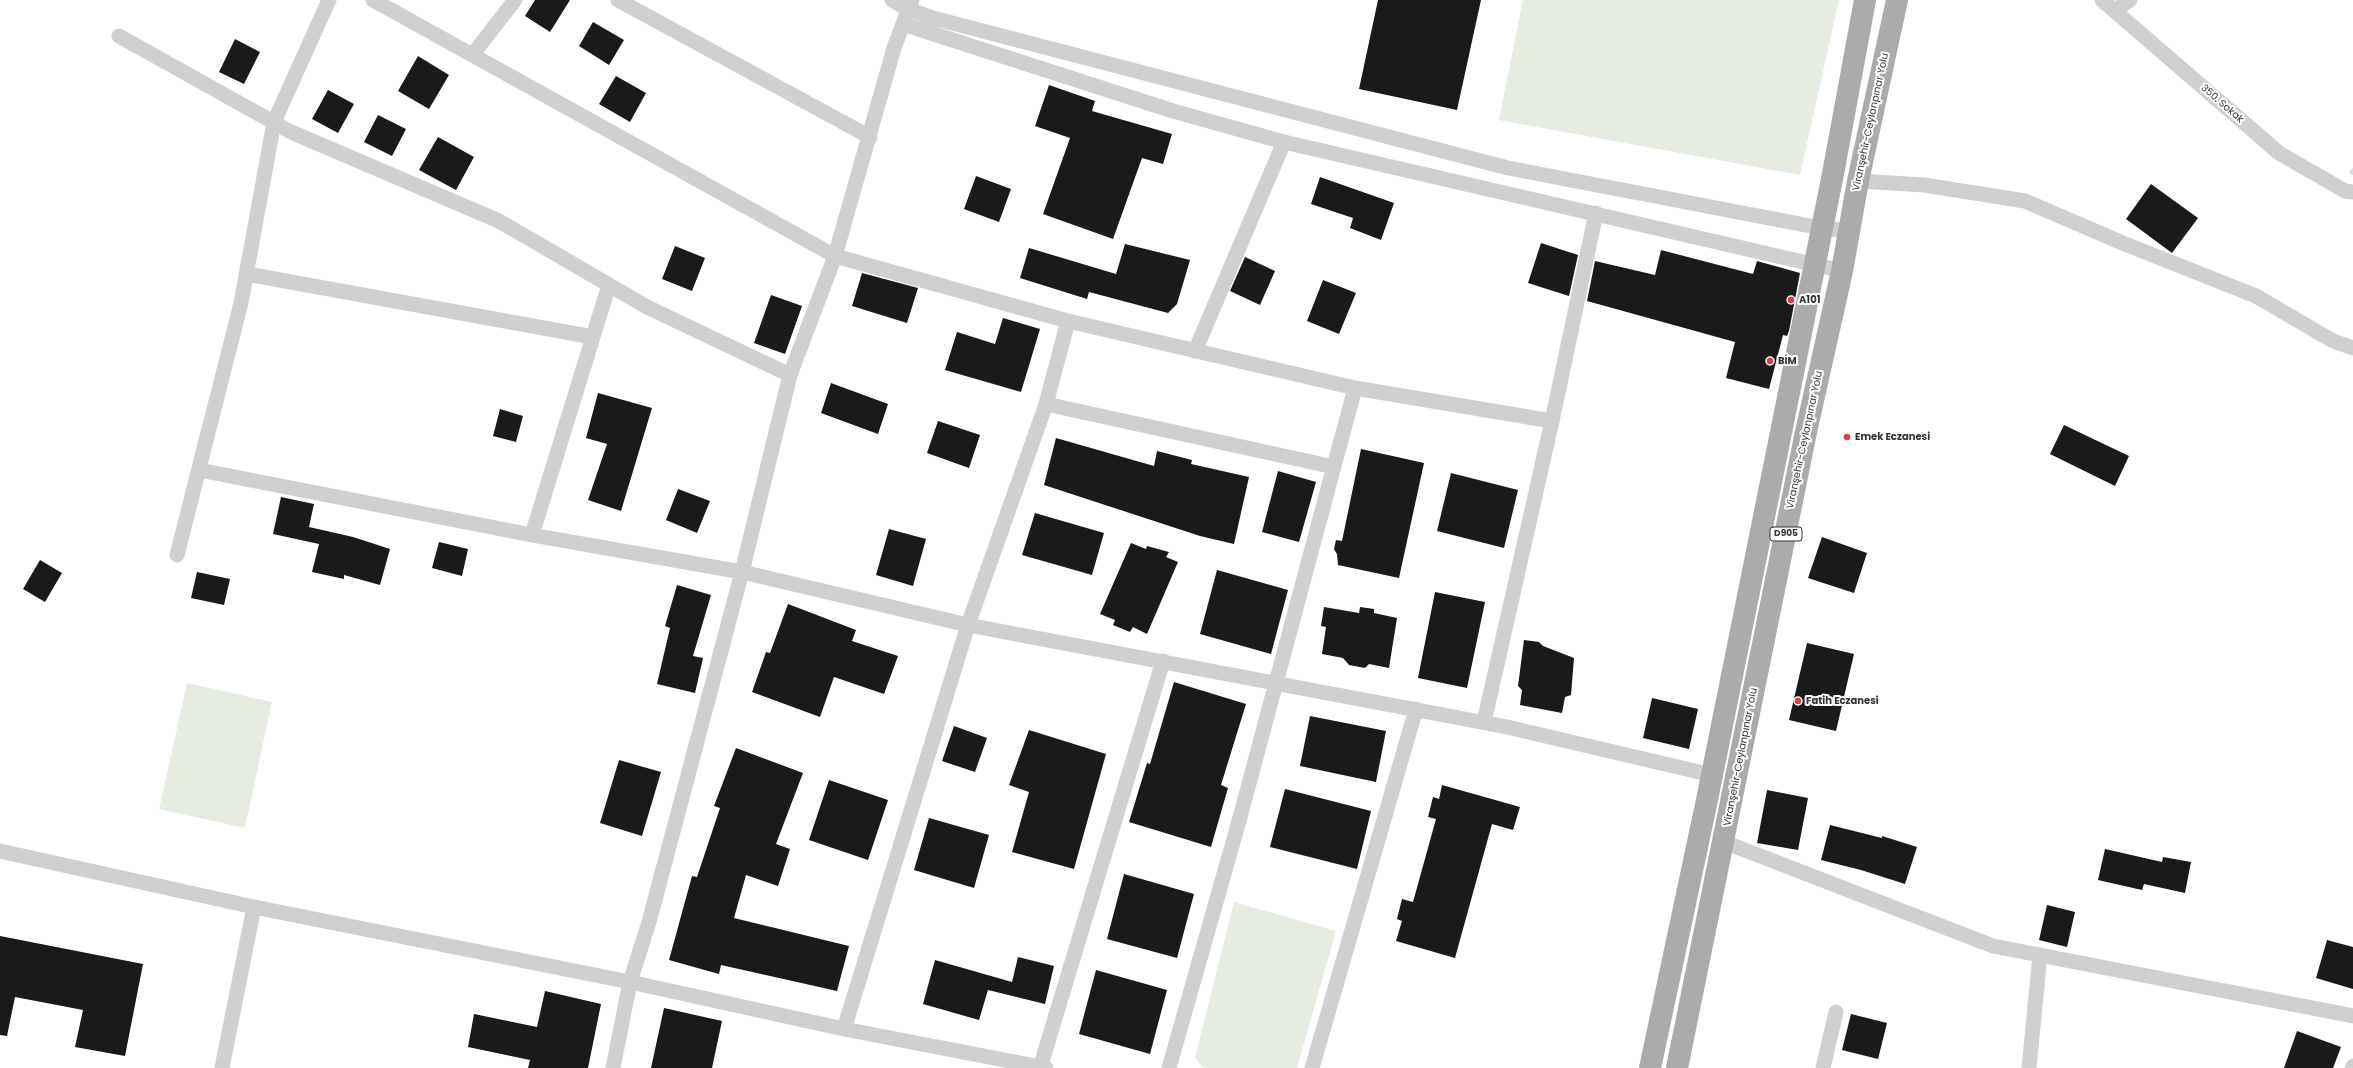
<!DOCTYPE html>
<html>
<head>
<meta charset="utf-8">
<style>
  body { margin:0 }
  canvas { display:block; background:#fff }
</style>
</head>
<body>
<canvas width="2353" height="1068"></canvas>
<script>
const context = document.querySelector('canvas').getContext('2d');
context.lineJoin = 'round';
function fill(path, color) { context.fillStyle = color; context.fill(path, 'evenodd'); }
function stroke(path, color, width, dash) { context.strokeStyle = color; context.lineWidth = width; context.lineCap = dash ? 'butt' : 'round'; context.setLineDash(dash || []); context.stroke(path); }
function write(font, color, halo, rows, align = 'center') {
  context.font = font + ' Poppins,sans-serif'; context.lineWidth = 4; context.setLineDash([]); context.textBaseline = 'middle'; context.strokeStyle = halo; context.fillStyle = color; for (const [text, x, y, turn = 0] of rows) {
    context.save(); context.translate(x, y); context.rotate((+turn || 0) * Math.PI / 180); context.textAlign = isNaN(turn) ? turn : align; if (halo) context.strokeText(text, 0, 0); context.fillText(text, 0, 0); context.restore();
  }
}
const green = new Path2D(`
  M 1523,0 L 1839,0 L 1800,175 L 1499,120 Z
  M 187,683 L 272,702 L 245,828 L 159,809 Z
  M 1234,902 L 1336,931 L 1297,1068 L 1204,1068 L 1195,1058 Z`);
const stream = new Path2D(`
  M 2352,172 L 2353,171`);
const building = new Path2D(`
  M 535,0 L 570,0 L 550,32 L 525,16 Z
  M 1378,0 L 1481,0 L 1457,110 L 1359,89 Z
  M 593,22 L 624,40 L 609,65 L 579,46 Z
  M 235,39 L 260,52 L 244,84 L 219,72 Z
  M 418,56 L 449,75 L 429,109 L 398,91 Z
  M 616,76 L 646,93 L 630,122 L 599,104 Z
  M 1049,85 L 1095,101 L 1092,111 L 1172,134 L 1163,164 L 1142,158 L 1113,239 L 1043,214 L 1070,138 L 1035,126 Z
  M 328,90 L 354,104 L 338,133 L 312,119 Z
  M 378,115 L 406,129 L 392,156 L 364,142 Z
  M 438,137 L 474,157 L 456,190 L 419,170 Z
  M 976,176 L 1011,189 L 999,222 L 964,209 Z
  M 1320,177 L 1394,203 L 1381,240 L 1350,228 L 1353,218 L 1311,204 Z
  M 2151,184 L 2198,218 L 2172,253 L 2126,219 Z
  M 1541,243 L 1578,255 L 1569,296 L 1528,283 Z
  M 1125,244 L 1190,260 L 1177,304 L 1168,313 L 1089,292 L 1087,299 L 1020,278 L 1029,248 L 1116,274 Z
  M 675,246 L 705,258 L 692,291 L 662,279 Z
  M 1661,250 L 1753,274 L 1757,261 L 1800,273 L 1789,331 L 1787,336 L 1783,335 L 1769,389 L 1726,378 L 1735,342 L 1587,301 L 1595,261 L 1655,275 Z
  M 1245,257 L 1275,271 L 1260,305 L 1230,291 Z
  M 862,273 L 918,288 L 907,323 L 852,306 Z
  M 1323,280 L 1356,293 L 1339,334 L 1307,321 Z
  M 771,295 L 802,306 L 785,354 L 754,343 Z
  M 1003,318 L 1040,329 L 1021,392 L 945,370 L 957,332 L 995,344 Z
  M 831,383 L 888,404 L 878,434 L 821,413 Z
  M 598,393 L 652,408 L 621,511 L 588,500 L 607,444 L 586,438 Z
  M 500,409 L 523,416 L 516,442 L 493,436 Z
  M 938,421 L 980,435 L 969,468 L 927,453 Z
  M 2064,425 L 2129,456 L 2115,486 L 2050,454 Z
  M 1056,438 L 1154,466 L 1157,451 L 1192,460 L 1191,464 L 1249,477 L 1234,544 L 1200,536 L 1044,485 Z
  M 1361,449 L 1424,463 L 1399,578 L 1338,565 L 1337,554 L 1334,549 L 1336,540 L 1342,541 Z
  M 1278,471 L 1316,482 L 1299,542 L 1262,532 Z
  M 1451,473 L 1518,490 L 1504,548 L 1437,531 Z
  M 678,489 L 710,501 L 697,533 L 666,520 Z
  M 281,497 L 314,504 L 309,527 L 353,537 L 390,549 L 380,585 L 344,575 L 344,579 L 312,572 L 319,544 L 273,534 Z
  M 1035,513 L 1104,533 L 1092,575 L 1022,555 Z
  M 889,529 L 926,539 L 913,586 L 876,575 Z
  M 1822,537 L 1867,553 L 1854,593 L 1808,578 Z
  M 439,542 L 468,549 L 462,576 L 432,568 Z
  M 1131,543 L 1146,549 L 1147,546 L 1169,552 L 1166,557 L 1178,562 L 1147,634 L 1133,627 L 1130,632 L 1113,625 L 1115,620 L 1100,614 Z
  M 40,560 L 62,573 L 45,602 L 23,589 Z
  M 1217,570 L 1288,590 L 1271,654 L 1200,634 Z
  M 197,572 L 230,579 L 224,605 L 191,598 Z
  M 677,585 L 711,595 L 693,656 L 703,658 L 695,693 L 657,684 L 670,628 L 665,626 Z
  M 1435,592 L 1485,602 L 1467,688 L 1418,678 Z
  M 788,604 L 856,630 L 852,641 L 898,656 L 884,694 L 834,677 L 820,717 L 752,692 L 766,652 L 770,653 Z
  M 1324,607 L 1359,613 L 1360,607 L 1374,609 L 1374,613 L 1397,618 L 1389,668 L 1369,664 L 1365,668 L 1349,665 L 1343,658 L 1322,654 L 1326,627 L 1321,626 Z
  M 1524,640 L 1539,642 L 1543,646 L 1574,658 L 1571,695 L 1565,697 L 1562,713 L 1520,705 L 1522,690 L 1518,686 Z
  M 1807,643 L 1854,654 L 1836,731 L 1789,720 Z
  M 1174,682 L 1246,704 L 1221,785 L 1228,788 L 1211,847 L 1129,822 L 1147,763 L 1150,764 Z
  M 1652,698 L 1698,709 L 1689,749 L 1643,738 Z
  M 1310,716 L 1386,731 L 1376,782 L 1300,766 Z
  M 954,726 L 987,738 L 975,772 L 942,761 Z
  M 1029,730 L 1106,754 L 1074,869 L 1012,852 L 1029,792 L 1009,785 Z
  M 736,748 L 803,773 L 776,844 L 790,849 L 778,886 L 746,875 L 734,918 L 849,946 L 837,991 L 721,965 L 719,974 L 669,960 L 692,876 L 697,877 L 720,808 L 714,806 Z
  M 619,760 L 661,772 L 642,836 L 600,823 Z
  M 829,780 L 888,800 L 868,860 L 809,840 Z
  M 1442,785 L 1520,807 L 1513,830 L 1492,824 L 1455,958 L 1396,941 L 1402,921 L 1397,919 L 1402,899 L 1413,902 L 1436,819 L 1428,817 L 1433,797 L 1439,799 Z
  M 1285,789 L 1371,811 L 1357,869 L 1270,847 Z
  M 1767,790 L 1808,798 L 1798,850 L 1757,843 Z
  M 929,818 L 989,835 L 974,888 L 914,870 Z
  M 1830,825 L 1882,838 L 1882,836 L 1917,847 L 1905,884 L 1861,870 L 1821,860 Z
  M 2105,849 L 2162,862 L 2163,857 L 2191,862 L 2185,893 L 2144,884 L 2142,890 L 2098,880 Z
  M 1124,874 L 1194,894 L 1177,958 L 1107,939 Z
  M 2047,905 L 2075,912 L 2067,947 L 2039,940 Z
  M 0,936 L 143,964 L 125,1056 L 75,1047 L 83,1010 L 15,997 L 7,1036 L 0,1035 Z
  M 2327,940 L 2353,947 L 2353,989 L 2316,978 Z
  M 1018,957 L 1054,966 L 1045,1004 L 988,990 L 979,1020 L 923,1004 L 935,960 L 1012,982 Z
  M 1096,970 L 1167,990 L 1150,1054 L 1079,1034 Z
  M 545,991 L 601,1004 L 588,1068 L 528,1068 L 530,1060 L 468,1047 L 474,1014 L 537,1027 Z
  M 664,1008 L 722,1021 L 712,1068 L 651,1068 Z
  M 1851,1014 L 1887,1023 L 1878,1059 L 1842,1050 Z
  M 2297,1031 L 2341,1047 L 2333,1068 L 2284,1068 Z`);
const minor = new Path2D(`
  M 373,0 L 835,256 L 1068,321 L 1355,388 L 1552,421
  M 618,0 L 870,137
  M 892,0 L 908,9 L 933,18 L 1508,168 L 1821,228 L 1849,231
  M 2102,0 L 2279,153 L 2345,191 L 2353,192
  M 2115,10 L 2130,0
  M 903,24 L 1173,111 L 1284,142 L 1842,271
  M 119,36 L 291,132 L 499,221 L 647,307 L 790,375
  M 473,54 L 515,0
  M 1858,181 L 1924,185 L 2025,201 L 2125,244 L 2256,296 L 2333,341 L 2353,348
  M 247,274 L 593,337
  M 1195,351 L 1284,142
  M 1046,404 L 1334,467
  M 199,470 L 532,535 L 742,572 L 968,625 L 1507,727 L 1712,775
  M 532,535 L 609,285
  M 177,555 L 241,303 L 274,122 L 329,0
  M 1484,722 L 1552,421 L 1596,213
  M 1724,842 L 1993,946 L 2353,1016
  M 0,851 L 254,907 L 630,982 L 844,1029 L 1046,1068
  M 844,1029 L 968,625 L 1046,404 L 1068,321
  M 222,1068 L 254,907
  M 613,1068 L 630,982 L 649,922 L 742,572 L 790,375 L 835,256 L 894,48 L 912,0
  M 1040,1068 L 1163,661
  M 1169,1068 L 1239,821 L 1355,388
  M 1312,1068 L 1416,709
  M 1823,1068 L 1836,1012
  M 2029,1068 L 2040,955
  M 2352,1068 L 2353,1066`);
const primary = new Path2D(`
  M 1650,1068 L 1707,800 L 1833,174 L 1865,0
  M 1677,1068 L 1806,432 L 1842,271 L 1858,181 L 1897,0`);
const markers = [
  [1791,300,4,"#e63946"],
  [1770,361,4,"#e63946"],
  [1847,437,4,"#e63946"],
  [1798,701,4,"#e63946"]
];
const shields = [
  [1786,534,32]
];
const shieldNames = [
  ["D905",1786,534]
];
const streetNames = [
  ["350. Sokak",2222,104,41],
  ["Viranşehir-Ceylanpınar Yolu",1871,122,-78],
  ["Viranşehir-Ceylanpınar Yolu",1805,440,-78],
  ["Viranşehir-Ceylanpınar Yolu",1741,757,-79]
];
const poiNames = [
  ["A101",1799,300],
  ["BİM",1778,361],
  ["Emek Eczanesi",1855,437],
  ["Fatih Eczanesi",1806,701]
];
fill(green, '#e6ecdf');
stroke(stream, '#cfe2ee', 5.5);
fill(building, '#1a1a1a');
stroke(minor, '#d0d0d0', 15);
stroke(primary, '#ababab', 22);
for (const [x, y, r, color] of markers) { const dot = new Path2D(); dot.arc(x, y, r, 0, 2 * Math.PI); context.fillStyle = color; context.fill(dot); stroke(dot, '#fff', 1.5); }
for (const [x, y, w] of shields) { const box = new Path2D(); box.roundRect(x - w / 2, y - 7, w, 14, 3); context.fillStyle = '#fff'; context.fill(box); stroke(box, '#333', 1); }
write('bold 9px', '#333', null, shieldNames);
write('10px', '#333', '#fff', streetNames);
write('bold 10px', '#333', '#fff', poiNames, 'left');
</script>
</body>
</html>
